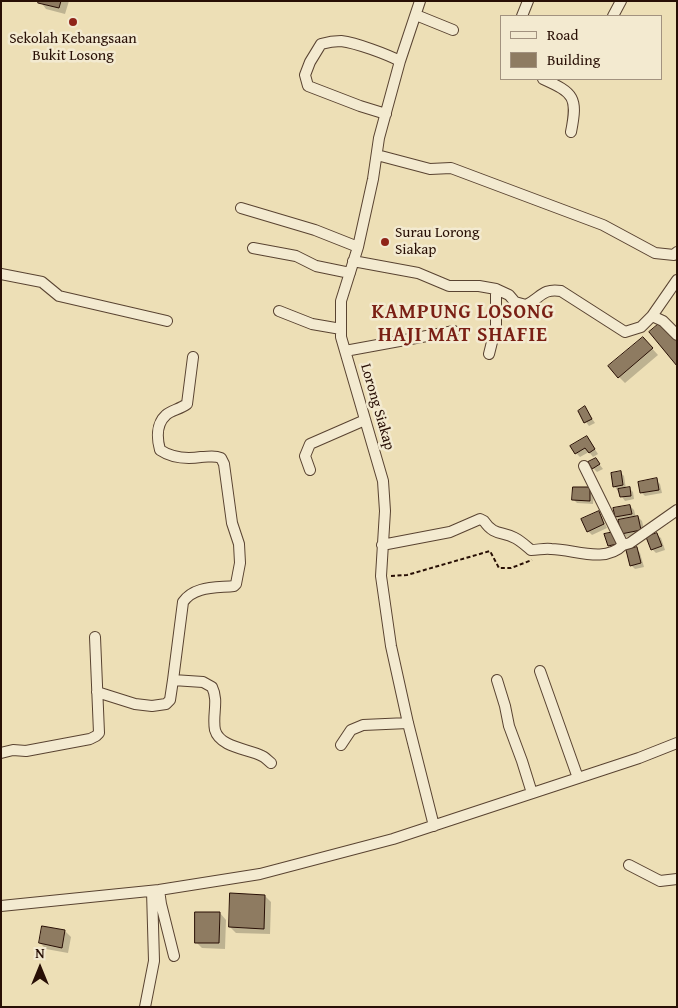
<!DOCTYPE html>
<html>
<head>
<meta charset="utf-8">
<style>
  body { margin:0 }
  #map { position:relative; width:678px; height:1008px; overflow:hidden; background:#eddfb6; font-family:"Gentium Book Plus",serif }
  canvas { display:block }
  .frame { position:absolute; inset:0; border:2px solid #280f05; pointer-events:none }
  .legend { position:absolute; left:500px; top:15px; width:162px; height:65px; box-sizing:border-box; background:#f3ead0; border:1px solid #a2927f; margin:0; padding:6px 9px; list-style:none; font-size:15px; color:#280f05 }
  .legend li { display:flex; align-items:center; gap:10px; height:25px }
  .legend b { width:25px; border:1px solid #a2927f }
  .north { position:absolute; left:15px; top:943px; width:50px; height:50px; -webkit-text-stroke:4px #f3ead0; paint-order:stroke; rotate:0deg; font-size:14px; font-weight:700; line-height:20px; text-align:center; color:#280f05 }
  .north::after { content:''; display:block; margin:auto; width:18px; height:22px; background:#280f05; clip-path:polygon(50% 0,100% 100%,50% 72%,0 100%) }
</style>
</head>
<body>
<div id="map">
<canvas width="678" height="1008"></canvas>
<div class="frame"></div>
<ul class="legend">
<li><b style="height:6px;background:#f3ead0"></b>Road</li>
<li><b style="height:14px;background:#8e7b61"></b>Building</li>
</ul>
<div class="north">N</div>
</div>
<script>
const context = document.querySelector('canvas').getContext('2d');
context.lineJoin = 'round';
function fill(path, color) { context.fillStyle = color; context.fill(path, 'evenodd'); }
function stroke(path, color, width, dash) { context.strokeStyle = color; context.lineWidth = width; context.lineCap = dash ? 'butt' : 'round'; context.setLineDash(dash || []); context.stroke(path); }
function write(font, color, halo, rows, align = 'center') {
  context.font = font + ' "Gentium Book Plus",serif'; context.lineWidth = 5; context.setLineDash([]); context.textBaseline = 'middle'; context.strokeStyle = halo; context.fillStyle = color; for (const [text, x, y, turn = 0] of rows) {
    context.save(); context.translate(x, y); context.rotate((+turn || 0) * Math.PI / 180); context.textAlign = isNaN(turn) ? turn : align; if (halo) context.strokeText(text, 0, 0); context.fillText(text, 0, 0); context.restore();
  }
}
const shadow = new Path2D(`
  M 40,1 L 69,1 L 65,14 L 46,9 Z
  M 649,345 L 658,355 L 625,383 L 619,377 Z
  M 585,408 L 595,423 L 589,426 L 586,422 Z
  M 587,437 L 598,454 L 593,457 L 589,452 L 580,457 L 576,453 Z
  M 596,460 L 603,469 L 597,472 L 593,468 Z
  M 620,472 L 624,476 L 626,489 L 629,488 L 633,492 L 634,499 L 625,501 L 615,487 Z
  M 656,480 L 660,484 L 662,493 L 645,496 L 641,492 Z
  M 590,489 L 594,493 L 593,504 L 577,503 L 573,499 Z
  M 630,506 L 634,510 L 636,518 L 638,517 L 642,521 L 645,533 L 626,537 L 622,533 L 619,520 L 616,517 Z
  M 598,513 L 602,517 L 607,528 L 592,535 L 588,531 Z
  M 657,535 L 661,538 L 665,550 L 656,553 L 652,549 Z
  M 636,549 L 640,553 L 644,567 L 635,569 L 631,565 Z
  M 265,896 L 271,902 L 270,934 L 236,933 L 230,927 Z
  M 220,913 L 226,920 L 225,949 L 202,948 L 196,942 Z
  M 65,931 L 71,937 L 68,953 L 46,949 L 40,943 Z`);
const building = new Path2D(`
  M 39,1 L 61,1 L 59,8 L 38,3 Z
  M 661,322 L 677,340 L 677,366 L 649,332 Z
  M 643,337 L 653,348 L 618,378 L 608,366 Z
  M 585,406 L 592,419 L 584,423 L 578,411 Z
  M 587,436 L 595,449 L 589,453 L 585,448 L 575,454 L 570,446 Z
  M 596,458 L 600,464 L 592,469 L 588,462 Z
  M 621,471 L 623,485 L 613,487 L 611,473 Z
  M 657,478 L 659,490 L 640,493 L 638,482 Z
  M 573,487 L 590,487 L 590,501 L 572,500 Z
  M 630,487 L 631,496 L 620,497 L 618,489 Z
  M 630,505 L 632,514 L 615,517 L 613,508 Z
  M 599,511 L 604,524 L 587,532 L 581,519 Z
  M 638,516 L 641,530 L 621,534 L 618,520 Z
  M 614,532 L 617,544 L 608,546 L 604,534 Z
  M 657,533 L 662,546 L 651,550 L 646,537 Z
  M 637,547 L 641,563 L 630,566 L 626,550 Z
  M 230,893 L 265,895 L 264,929 L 229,927 Z
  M 195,912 L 220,912 L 219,943 L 195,943 Z
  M 42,926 L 65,930 L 62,948 L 39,943 Z`);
const path = new Path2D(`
  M 391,576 L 407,575 L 490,551 L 499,568 L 511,568 L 532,560`);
const minor = new Path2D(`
  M 420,1 L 400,61 L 379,138 L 373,179 L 358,247 L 341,301 L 341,337 L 383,481 L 385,511 L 381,576 L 391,646 L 408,723 L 434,826
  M 416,15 L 453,30
  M 522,16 L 528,1
  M 613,16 L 621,1
  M 543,79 C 574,93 578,97 571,132
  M 386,114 L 360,106 L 308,86 L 305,75 L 310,62 L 321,44 C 328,42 334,41 341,41 C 357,43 386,54 400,61
  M 377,155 L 430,169 L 451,168 L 603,225 L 655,253 L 674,255 L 677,252
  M 241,208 L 315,230 L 358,247
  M 253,248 L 296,256 L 316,266 L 350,273
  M 353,261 L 418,273 L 449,286 L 479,286 L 496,289 L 509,295 L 515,302 L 526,305 C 541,298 542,288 561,291 L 625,332 L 641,327 L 652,316 L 677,280
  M 1,274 L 42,282 L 59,296 L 167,321
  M 279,311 L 312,324 L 341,329
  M 652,316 L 663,321 L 677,335
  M 345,351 L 454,331
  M 489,354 L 496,326 L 496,289
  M 584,466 L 623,545 L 630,543 L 677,510
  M 310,470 L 305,456 L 310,444 L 365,420
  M 382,545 L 450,532 L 480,519 L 484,521 C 494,536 502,531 515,538 C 521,541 526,546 531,550 C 538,550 545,548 551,549 C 574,549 604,564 623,545
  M 540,671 L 578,778
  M 173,680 L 203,682 L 212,687 C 219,701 212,715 215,730 C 220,748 250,749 262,756 C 265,757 268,761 271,763
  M 497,680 L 505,706 L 509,726 L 522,761 L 532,793
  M 97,692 L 135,704 L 152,706 L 166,704 L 170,700 L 173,680 L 183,602 C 194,586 215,588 234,586 L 236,584 L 240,563 L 239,544 L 232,523 L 224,464 L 221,458 C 214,455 209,457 201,457 C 187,459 172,458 160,450 C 157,439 156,424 166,415 C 170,411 180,409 187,404 L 193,357
  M 341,745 L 351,730 L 363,725 L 408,723
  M 1,753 L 13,750 L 26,751 L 90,739 L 96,736 L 99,733 L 95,637
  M 629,865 L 660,881 L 677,879
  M 159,890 L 161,904 L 174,956
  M 1,906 L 159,890 L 260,874 L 393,839 L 639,758 L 677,743
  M 145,1007 L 154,961 L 152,891`);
const markers = [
  [73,22,5,"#8f2418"],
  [385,242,5,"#8f2418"]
];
const poiNames = [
  ["Sekolah Kebangsaan",73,39],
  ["Bukit Losong",73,56],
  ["Surau Lorong",395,233,"left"],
  ["Siakap",395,250,"left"]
];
const streetNames = [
  ["Lorong Siakap",377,407,74]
];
const districtNames = [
  ["KAMPUNG LOSONG",463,313],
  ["HAJI MAT SHAFIE",463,336]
];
fill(shadow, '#0003');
fill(building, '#8e7b61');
stroke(building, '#280f05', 1);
stroke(minor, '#594331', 12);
stroke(path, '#280f05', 2, [4, 2.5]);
stroke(minor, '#f3ead0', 10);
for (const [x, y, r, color] of markers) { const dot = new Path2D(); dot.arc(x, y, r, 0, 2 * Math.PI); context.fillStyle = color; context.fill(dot); stroke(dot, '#f3ead0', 2); }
write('15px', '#280f05', '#f3ead0', poiNames);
write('15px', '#280f05', '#f3ead0', streetNames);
context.letterSpacing = '1px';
write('bold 20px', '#7a1f14', '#f3ead0', districtNames);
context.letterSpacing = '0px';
</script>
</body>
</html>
